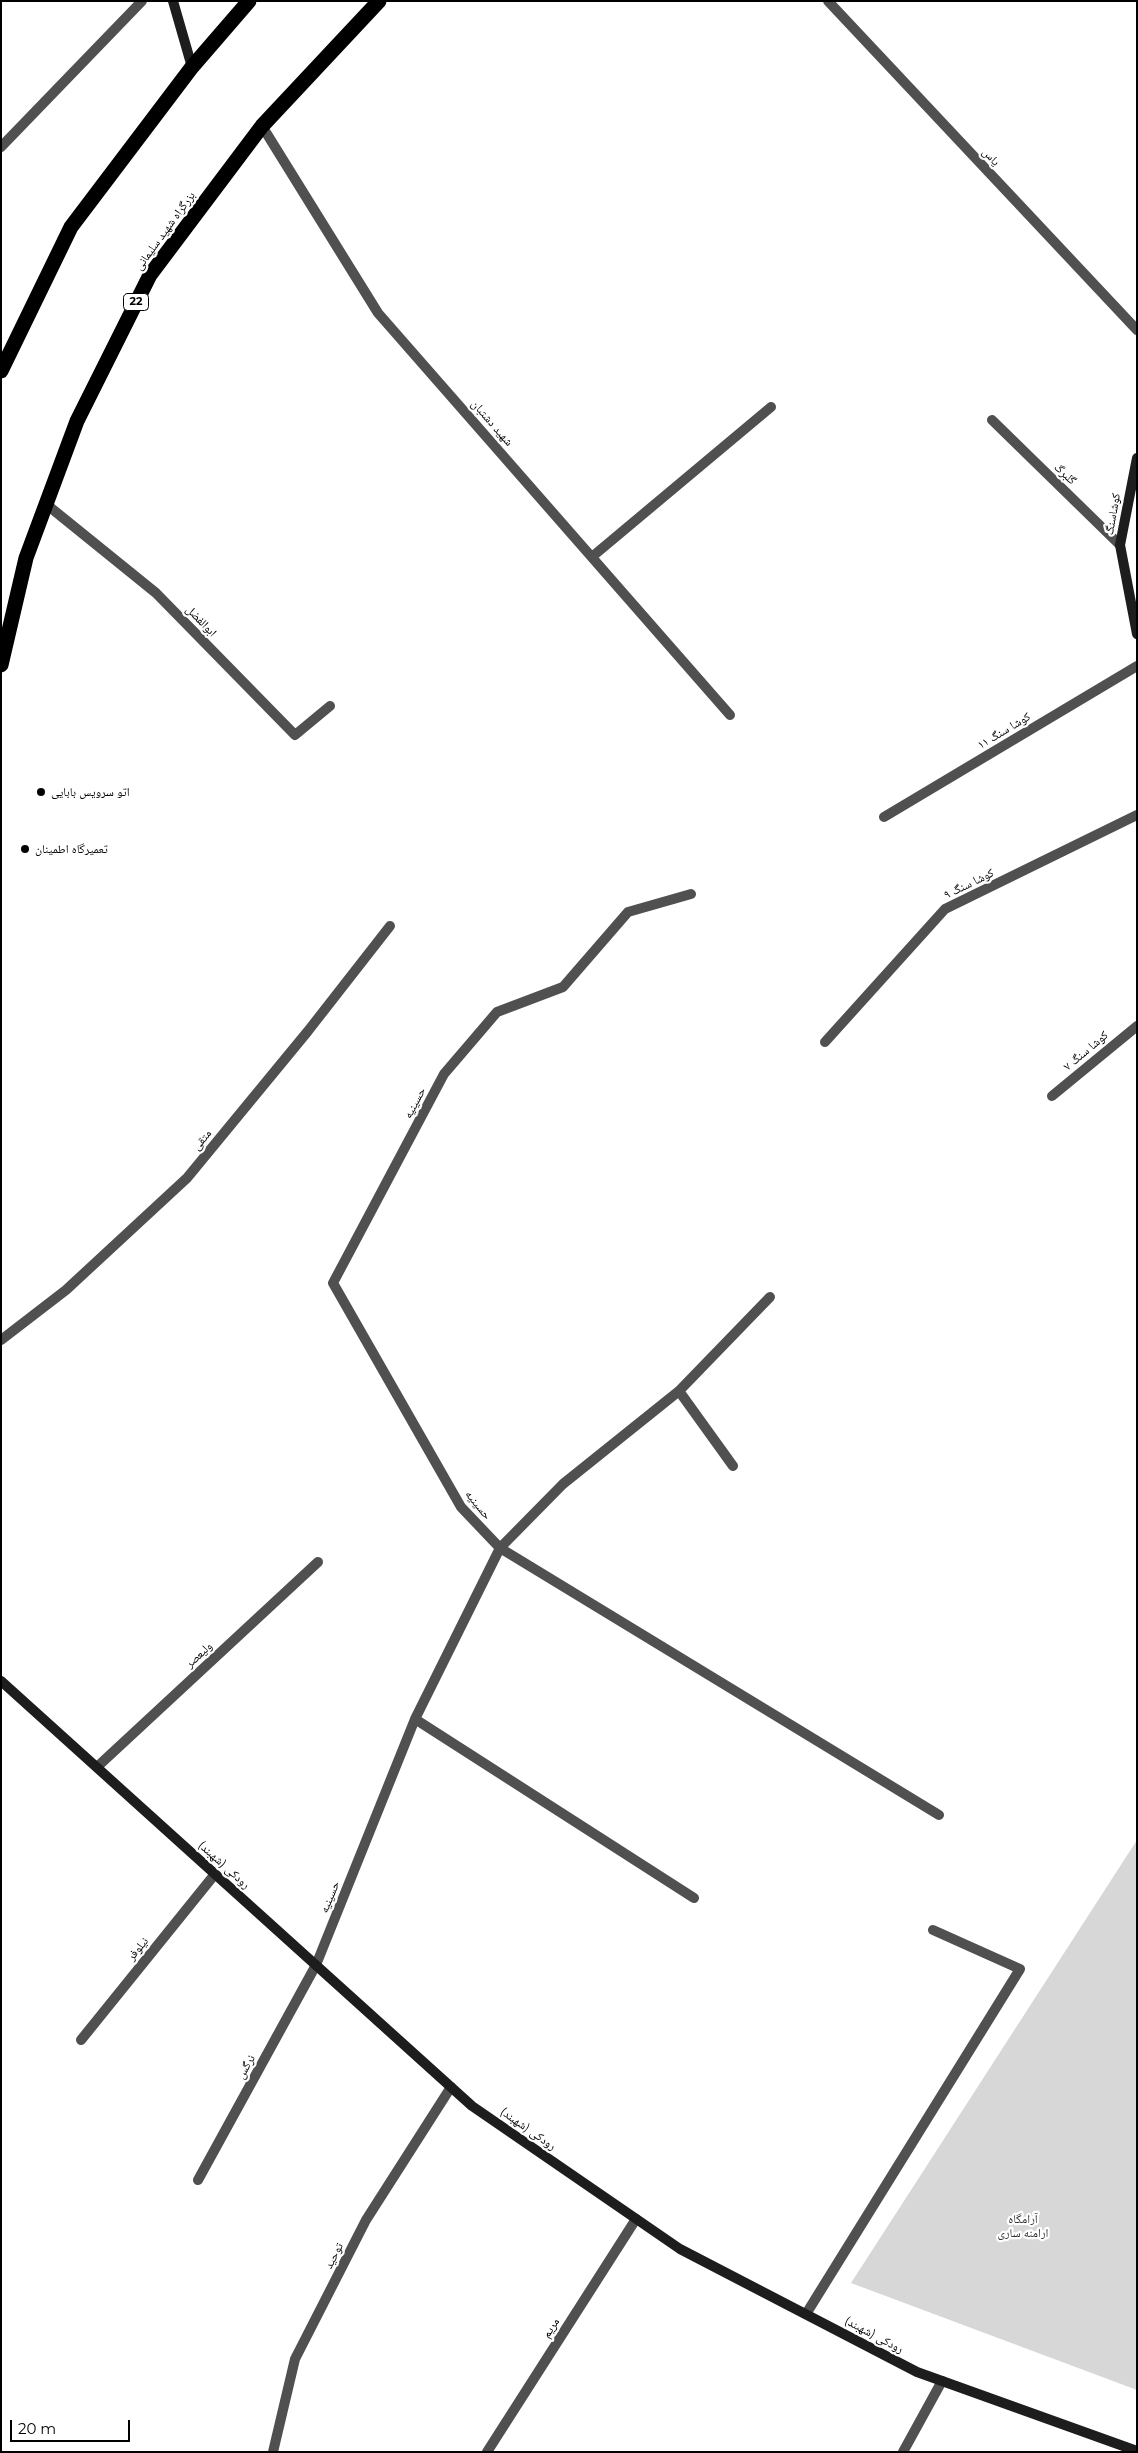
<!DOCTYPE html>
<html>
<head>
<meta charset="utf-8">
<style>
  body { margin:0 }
  #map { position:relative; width:1138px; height:2453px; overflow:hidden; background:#fff; font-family:Montserrat,sans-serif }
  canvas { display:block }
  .frame { position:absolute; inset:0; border:2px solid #000; pointer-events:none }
  .scale { position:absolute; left:10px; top:2420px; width:120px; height:22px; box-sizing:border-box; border:2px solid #000; border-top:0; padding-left:6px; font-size:15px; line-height:18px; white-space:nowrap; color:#000; -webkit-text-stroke:4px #fff; paint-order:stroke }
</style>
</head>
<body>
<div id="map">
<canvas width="1138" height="2453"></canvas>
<div class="frame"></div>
<div class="scale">20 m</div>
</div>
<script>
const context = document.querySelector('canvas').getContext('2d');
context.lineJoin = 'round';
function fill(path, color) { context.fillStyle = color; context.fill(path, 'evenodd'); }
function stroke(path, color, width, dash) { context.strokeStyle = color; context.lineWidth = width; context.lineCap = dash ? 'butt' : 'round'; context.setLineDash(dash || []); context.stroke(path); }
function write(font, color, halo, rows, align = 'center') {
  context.font = font + ' Montserrat,"Noto Naskh Arabic",sans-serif'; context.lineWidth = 4.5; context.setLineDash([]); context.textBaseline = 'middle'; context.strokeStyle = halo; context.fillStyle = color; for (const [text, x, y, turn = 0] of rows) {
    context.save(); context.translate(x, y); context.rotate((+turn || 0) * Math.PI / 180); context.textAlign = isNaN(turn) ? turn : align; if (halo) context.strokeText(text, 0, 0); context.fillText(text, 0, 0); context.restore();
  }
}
const green = new Path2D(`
  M 1137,1840 L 1137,2390 L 851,2283 Z`);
const street = new Path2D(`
  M 828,1 L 1137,330
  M 262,126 L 378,313 L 730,715
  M 1,147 L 142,1
  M 992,420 L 1120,545
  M 46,504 L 156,593 L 295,735 L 330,706
  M 593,556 L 771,407
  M 884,817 L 1137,666
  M 825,1042 L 945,909 L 1137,815
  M 1052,1096 L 1137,1026
  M 770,1297 L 679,1391 L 563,1484 L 500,1548 L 939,1815
  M 1,1340 L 66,1290 L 187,1178 L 308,1031 L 390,926
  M 679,1391 L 733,1466
  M 415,1719 L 694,1898
  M 97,1767 L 318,1562
  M 81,2040 L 215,1874
  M 198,2180 L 316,1965 L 415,1719 L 500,1548 L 461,1507 L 333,1283 L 444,1074 L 497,1012 L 563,987 L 628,912 L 691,894
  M 806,2314 L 1020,1969 L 933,1930
  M 273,2452 L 295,2359 L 366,2220 L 451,2087
  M 487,2452 L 636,2219
  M 903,2452 L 942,2381`);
const secondary = new Path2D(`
  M 173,1 L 192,67
  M 1137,458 L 1120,545 L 1137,634
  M 1,1681 L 472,2106 L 680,2249 L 917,2372 L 1137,2451`);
const highway = new Path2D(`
  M 1,371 L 71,227 L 192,67 L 249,1
  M 1,665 L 26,558 L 77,421 L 150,275 L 262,126 L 379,1`);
const markers = [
  [41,792,5,"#000"],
  [25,849,5,"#000"]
];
const shields = [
  [136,302,25]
];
const shieldNames = [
  ["22",136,302]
];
const streetNames = [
  ["یاس",991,157,47],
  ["بزرگراه شهید سلیمانی",165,231,-54],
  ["شهید دشتبان",492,423,49],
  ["گلبرگ",1065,474,44],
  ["کوشاسنگ",1113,514,-80],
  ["ابوالفضل",201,621,46],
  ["۱۱ کوشا سنگ",1004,731,-31],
  ["کوشا سنگ ۹",969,884,-26],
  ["کوشا سنگ ۷",1086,1051,-40],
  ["حسینیه",415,1103,-62],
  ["متقی",202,1140,-51],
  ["حسینیه",478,1505,51],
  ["ولیعصر",199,1655,-43],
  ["رودکی (شهبند)",224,1865,42],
  ["حسینیه",330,1897,-68],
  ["نیلوفر",138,1949,-51],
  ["نرگس",246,2067,-61],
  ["رودکی (شهبند)",528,2129,35],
  ["توحید",334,2256,-63],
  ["مریم",551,2328,-57],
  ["رودکی (شهبند)",874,2335,28]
];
const poiNames = [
  ["اتو سرویس بابایی",51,792],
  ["تعمیرگاه اطمینان",35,849]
];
const parkNames = [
  ["آرامگاه",1023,2219],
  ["ارامنه ساری",1023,2233]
];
fill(green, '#d7d7d7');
stroke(street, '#505050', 10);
stroke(secondary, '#1d1d1d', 10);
stroke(highway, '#000', 15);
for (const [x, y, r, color] of markers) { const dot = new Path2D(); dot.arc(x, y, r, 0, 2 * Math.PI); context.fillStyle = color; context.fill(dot); stroke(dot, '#fff', 2); }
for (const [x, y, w] of shields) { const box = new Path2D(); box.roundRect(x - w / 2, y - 8.5, w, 17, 4); context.fillStyle = '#fff'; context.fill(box); stroke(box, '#000', 1); }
write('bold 11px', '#000', null, shieldNames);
write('12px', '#000', '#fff', streetNames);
write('12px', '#000', '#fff', poiNames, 'left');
write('12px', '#2e2e2e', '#fff', parkNames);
</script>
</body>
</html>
